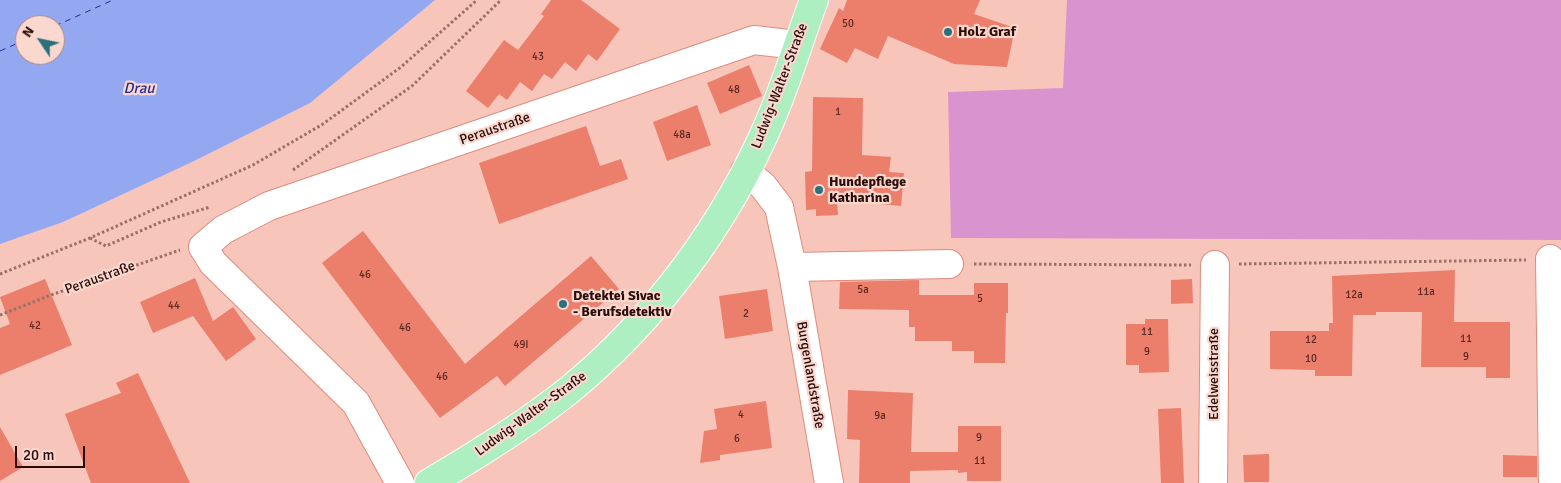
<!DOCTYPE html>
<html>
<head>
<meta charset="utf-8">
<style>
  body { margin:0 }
  #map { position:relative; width:1561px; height:483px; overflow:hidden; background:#f8c5ba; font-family:Signika,sans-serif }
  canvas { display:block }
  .north { position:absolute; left:15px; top:15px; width:50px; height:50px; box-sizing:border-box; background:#fad7cf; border:1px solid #a7867f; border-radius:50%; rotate:304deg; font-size:14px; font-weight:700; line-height:20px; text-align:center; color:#2a0c07 }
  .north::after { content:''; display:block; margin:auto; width:18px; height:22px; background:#2a717e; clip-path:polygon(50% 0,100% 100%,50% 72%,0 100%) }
  .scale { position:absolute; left:15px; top:446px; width:70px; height:22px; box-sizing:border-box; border:2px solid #2a0c07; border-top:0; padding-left:6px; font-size:15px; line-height:18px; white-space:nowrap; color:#2a0c07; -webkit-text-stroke:4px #fad7cf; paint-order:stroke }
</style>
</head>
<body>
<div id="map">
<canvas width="1561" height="483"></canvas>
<div class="north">N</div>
<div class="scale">20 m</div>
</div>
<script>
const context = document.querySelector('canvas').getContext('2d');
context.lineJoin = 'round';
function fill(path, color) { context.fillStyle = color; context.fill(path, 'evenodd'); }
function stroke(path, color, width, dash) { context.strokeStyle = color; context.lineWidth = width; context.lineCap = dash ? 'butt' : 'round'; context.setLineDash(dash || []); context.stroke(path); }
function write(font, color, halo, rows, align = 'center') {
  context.font = font + ' Signika,sans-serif'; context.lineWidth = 4.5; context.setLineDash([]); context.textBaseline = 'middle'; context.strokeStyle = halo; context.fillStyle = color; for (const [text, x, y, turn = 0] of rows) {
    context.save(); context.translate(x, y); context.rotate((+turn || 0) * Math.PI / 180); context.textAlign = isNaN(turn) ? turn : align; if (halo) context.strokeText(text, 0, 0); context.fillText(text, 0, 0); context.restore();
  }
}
const green = new Path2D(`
  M 1067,0 L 1561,0 L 1561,240 L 951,238 L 948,92 L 1063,88 Z`);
const water = new Path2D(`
  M 0,0 L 435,0 L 310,103 L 192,162 L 63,222 L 0,244 ZM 25,25 L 55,25 L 55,55 L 25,55 Z`);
const ferry = new Path2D(`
  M 55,26 L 113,0
  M 0,51 L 25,40`);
const building = new Path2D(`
  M 551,0 L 581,0 L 620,29 L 597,61 L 588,54 L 576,71 L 565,62 L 552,79 L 544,74 L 532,91 L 520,82 L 507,100 L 499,94 L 488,108 L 466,91 L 504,40 L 518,50 L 544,16 L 541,14 Z
  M 847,0 L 980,0 L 974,14 L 1015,28 L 1007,67 L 954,64 L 888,36 L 878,59 L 855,48 L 847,63 L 820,49 L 839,8 L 843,11 Z
  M 749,65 L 762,96 L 720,114 L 707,83 Z
  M 813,97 L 863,98 L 862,155 L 891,157 L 889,172 L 904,173 L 901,206 L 837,200 L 838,215 L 816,216 L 816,209 L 806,210 L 805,172 L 812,171 Z
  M 697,105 L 711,145 L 667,161 L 653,122 Z
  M 586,126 L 600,166 L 621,159 L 628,179 L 499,224 L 479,163 Z
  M 363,231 L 465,364 L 591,256 L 619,289 L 505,386 L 497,376 L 440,418 L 322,263 Z
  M 1455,270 L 1454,322 L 1510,322 L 1510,378 L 1486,378 L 1486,367 L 1421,367 L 1422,312 L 1376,312 L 1376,315 L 1353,315 L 1352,376 L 1315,376 L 1315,370 L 1270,369 L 1270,331 L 1329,331 L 1329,323 L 1333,323 L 1332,276 Z
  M 195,278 L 213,321 L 233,307 L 256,339 L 226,361 L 193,316 L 153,333 L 140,302 Z
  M 45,279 L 72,345 L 0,375 L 0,328 L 10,324 L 0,297 Z
  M 1192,279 L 1193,303 L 1171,304 L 1171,280 Z
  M 919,280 L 919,295 L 974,295 L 974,283 L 1008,283 L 1008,313 L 1006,313 L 1005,363 L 974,363 L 974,351 L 952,351 L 952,341 L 915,341 L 915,327 L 909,327 L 909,310 L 839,309 L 840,282 Z
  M 767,289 L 773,331 L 725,339 L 719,296 Z
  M 1145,319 L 1168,319 L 1169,372 L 1139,373 L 1139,365 L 1126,365 L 1126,324 L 1145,324 Z
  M 138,373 L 190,483 L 91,483 L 65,414 L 121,393 L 116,383 Z
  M 848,390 L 913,393 L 911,452 L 958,452 L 958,426 L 1001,426 L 1001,481 L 967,481 L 967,472 L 958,473 L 958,470 L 910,471 L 910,483 L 859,483 L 860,440 L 847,439 Z
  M 766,401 L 772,448 L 720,455 L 720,460 L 700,463 L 704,431 L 717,429 L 714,409 Z
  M 1181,408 L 1184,483 L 1161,483 L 1158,409 Z
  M 0,427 L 23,467 L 0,481 Z
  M 1269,454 L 1269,482 L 1244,482 L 1243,455 Z
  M 1503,455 L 1537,456 L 1537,477 L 1503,477 Z`);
const path = new Path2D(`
  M 293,170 L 412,86 L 501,0
  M 90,238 L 106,246 L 161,222 L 210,207
  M 974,264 L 1191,265
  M 1239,264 L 1526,260
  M 0,274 L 90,238 L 253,165 L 323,124 L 401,67 L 477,0
  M 0,315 L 51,295 L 180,250`);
const minor = new Path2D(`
  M 745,171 L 763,186 L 779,207 L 792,267 L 829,483
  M 1550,259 L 1553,483
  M 792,267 L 949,264
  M 400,483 L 356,403 L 213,263 L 203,247 L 223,230 L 269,206 L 754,40 L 797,45
  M 1213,483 L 1215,265`);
const primary = new Path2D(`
  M 429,483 C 477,455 524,426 568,391 C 655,320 726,224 770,121 C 787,82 799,40 814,0`);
const markers = [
  [948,32,5,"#2a717e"],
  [819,190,5,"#2a717e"],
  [563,304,5,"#2a717e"]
];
const numberNames = [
  ["50",848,24],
  ["43",538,57],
  ["48",734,90],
  ["1",838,112],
  ["48a",682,135],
  ["46",365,275],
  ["5a",863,290],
  ["11a",1426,292],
  ["12a",1354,295],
  ["5",980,299],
  ["44",174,306],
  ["2",746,314],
  ["42",35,326],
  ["46",405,328],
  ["11",1147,332],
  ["11",1466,339],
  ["12",1311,340],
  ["49I",521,345],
  ["9",1147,352],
  ["9",1466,357],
  ["10",1311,359],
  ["46",442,377],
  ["4",741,415],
  ["9a",880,416],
  ["9",979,438],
  ["6",737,439],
  ["11",980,461]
];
const poiNames = [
  ["Holz Graf",958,32],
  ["Hundepflege",829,182],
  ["Katharina",829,198],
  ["Detektei Sivac",573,296],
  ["- Berufsdetektiv",573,312]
];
const streetNames = [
  ["Ludwig-Walter-Straße",780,86,-69],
  ["Peraustraße",495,129,-19],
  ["Peraustraße",100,278,-20],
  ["Edelweisstraße",1214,374,-90],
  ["Burgenlandstraße",810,375,80],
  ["Ludwig-Walter-Straße",531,414,-36]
];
const waterNames = [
  ["Drau",139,89]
];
fill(green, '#d994d0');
fill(water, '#94a8f2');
stroke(ferry, '#242b93', 1, [6, 5]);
fill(building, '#eb7f6c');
stroke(minor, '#dd8c7d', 30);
stroke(primary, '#fff', 30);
stroke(path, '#996f67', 3, [2.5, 2.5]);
stroke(minor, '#fff', 28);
stroke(primary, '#adefc1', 28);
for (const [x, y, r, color] of markers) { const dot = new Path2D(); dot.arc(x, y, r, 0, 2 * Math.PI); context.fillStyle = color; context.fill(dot); stroke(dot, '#fad7cf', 2); }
write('11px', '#5a2920', null, numberNames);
write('bold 14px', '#2a0c07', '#fad7cf', poiNames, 'left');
write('14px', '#2a0c07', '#fad7cf', streetNames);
write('italic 15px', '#242b93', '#fad7cf', waterNames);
</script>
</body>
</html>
